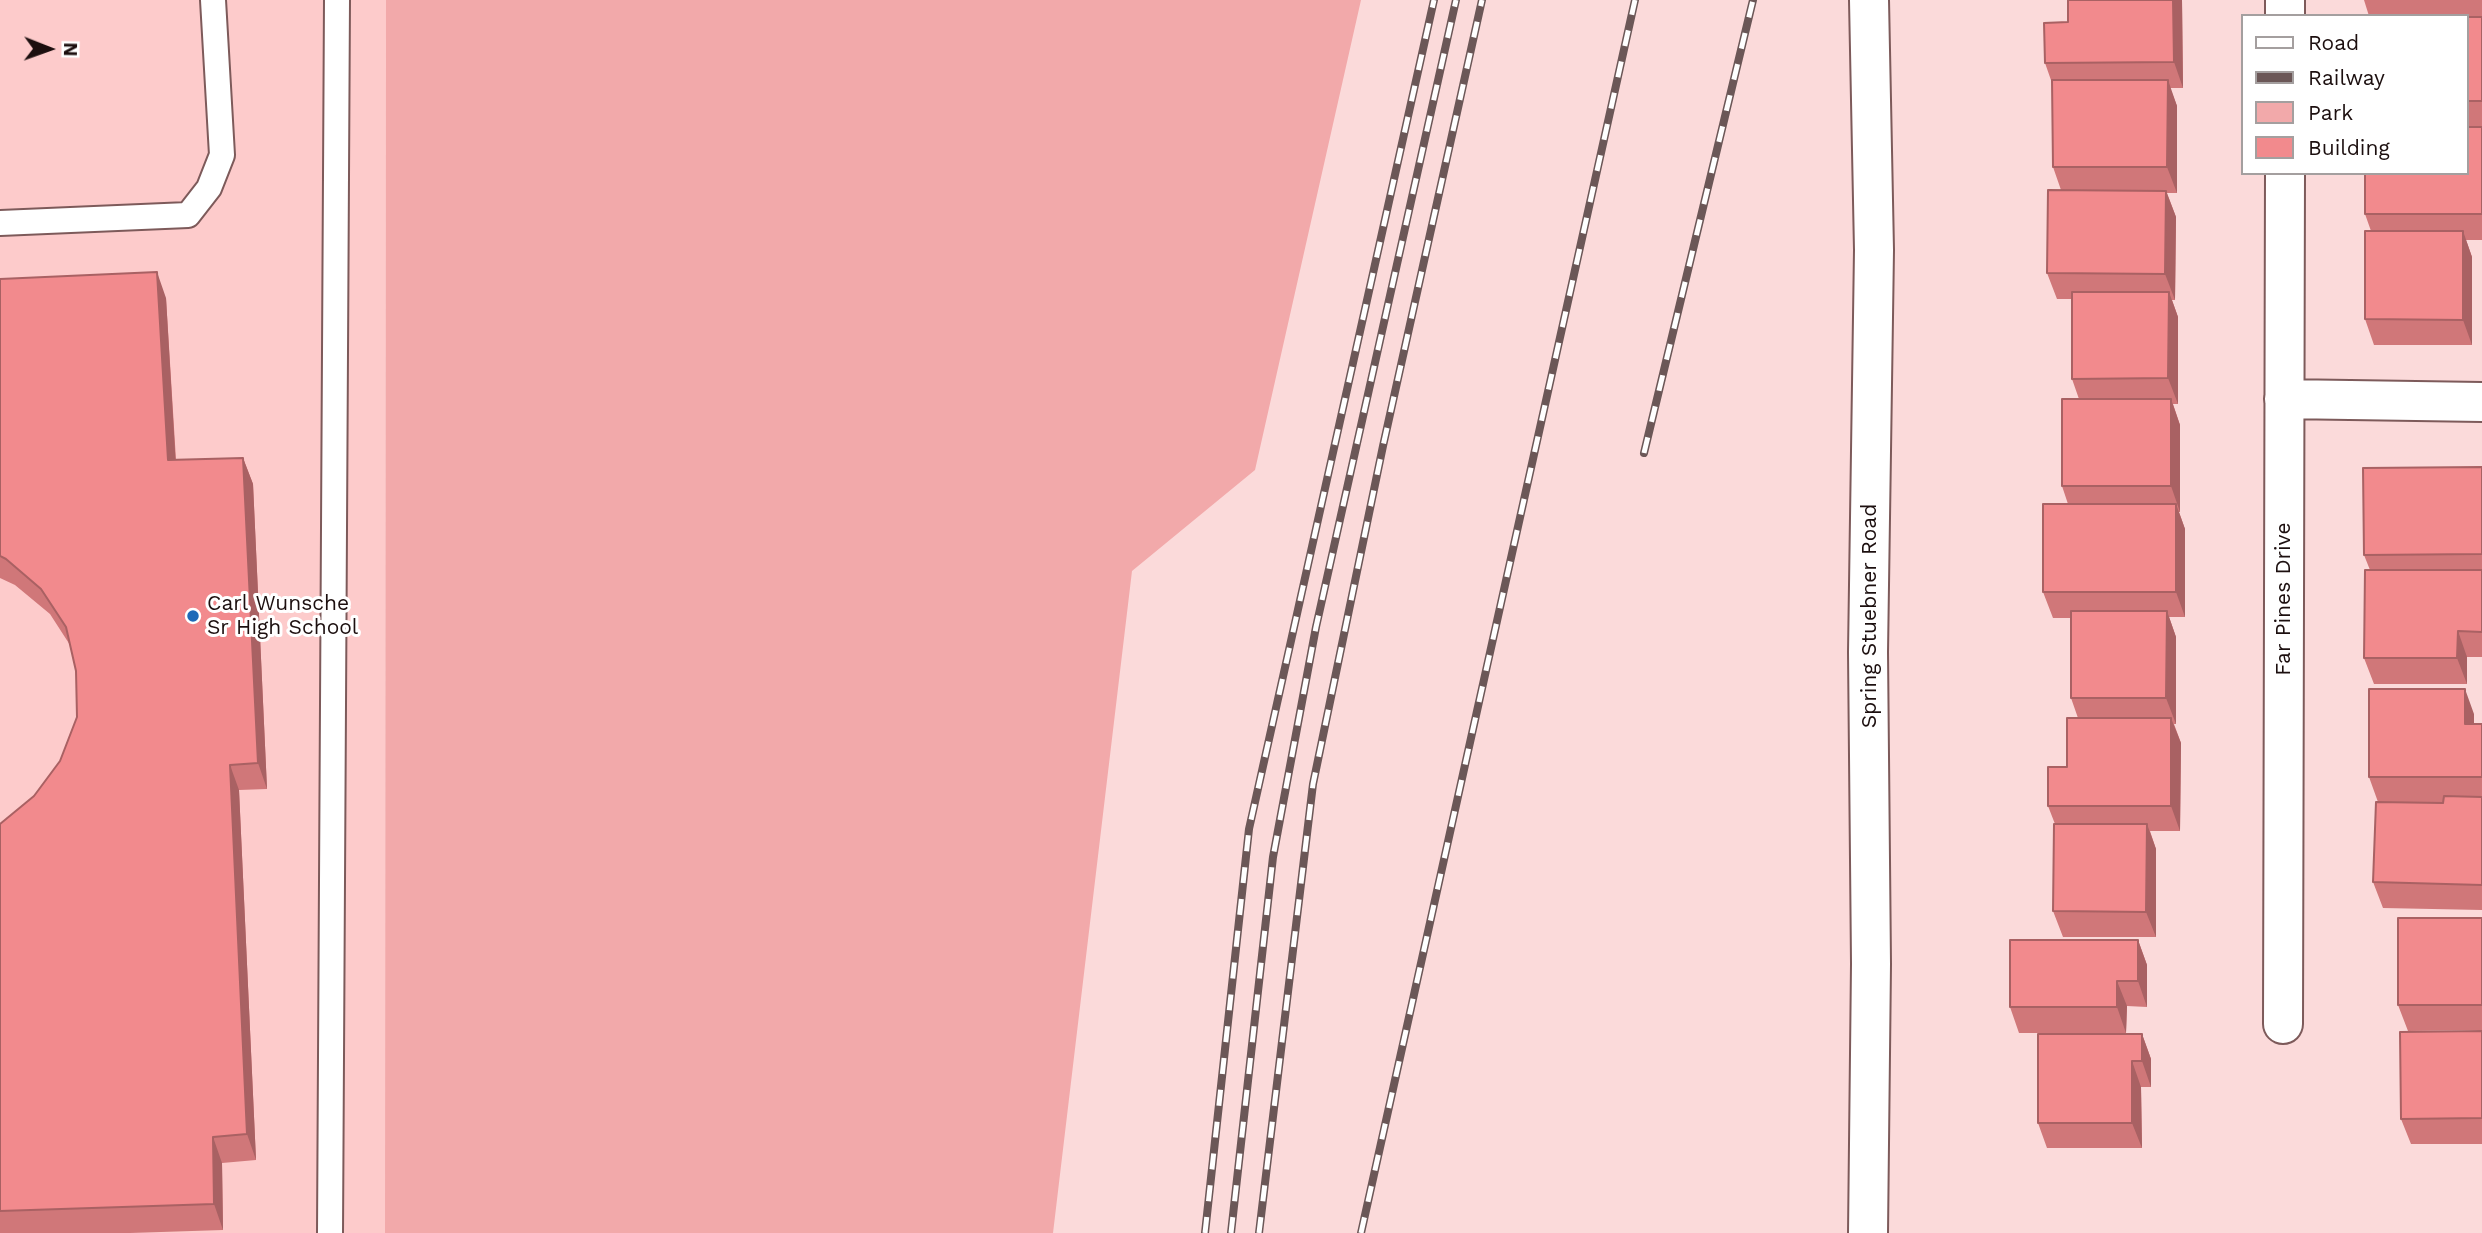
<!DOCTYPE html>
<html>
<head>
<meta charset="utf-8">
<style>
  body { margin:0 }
  #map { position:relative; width:2482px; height:1233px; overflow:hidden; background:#fbdada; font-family:"Work Sans",sans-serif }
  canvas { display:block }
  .legend { position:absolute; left:2241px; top:14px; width:228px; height:161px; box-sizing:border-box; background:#fff; border:2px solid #a49f9f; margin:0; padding:9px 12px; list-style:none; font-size:21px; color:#1c0f0f }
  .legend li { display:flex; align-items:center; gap:14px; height:35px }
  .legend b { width:35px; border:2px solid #a49f9f }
  .north { position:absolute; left:14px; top:14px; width:70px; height:70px; -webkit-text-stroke:5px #fff; paint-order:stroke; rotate:91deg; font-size:19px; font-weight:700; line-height:28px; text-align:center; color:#1c0f0f }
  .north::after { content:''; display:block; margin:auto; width:24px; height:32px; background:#1c0f0f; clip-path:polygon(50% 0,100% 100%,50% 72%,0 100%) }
</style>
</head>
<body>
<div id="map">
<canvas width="2482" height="1233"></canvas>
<ul class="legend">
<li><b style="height:9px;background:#fff"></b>Road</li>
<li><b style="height:9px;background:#6b5757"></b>Railway</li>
<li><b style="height:19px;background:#f2a9aa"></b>Park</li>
<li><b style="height:19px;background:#f28a8d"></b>Building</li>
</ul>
<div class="north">N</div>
</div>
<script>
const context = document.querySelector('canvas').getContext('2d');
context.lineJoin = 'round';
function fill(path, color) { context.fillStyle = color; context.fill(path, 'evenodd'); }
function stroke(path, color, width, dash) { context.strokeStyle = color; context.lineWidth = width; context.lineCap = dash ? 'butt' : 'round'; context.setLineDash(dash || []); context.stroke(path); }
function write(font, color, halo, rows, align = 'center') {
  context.font = font + ' "Work Sans",sans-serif'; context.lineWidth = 6; context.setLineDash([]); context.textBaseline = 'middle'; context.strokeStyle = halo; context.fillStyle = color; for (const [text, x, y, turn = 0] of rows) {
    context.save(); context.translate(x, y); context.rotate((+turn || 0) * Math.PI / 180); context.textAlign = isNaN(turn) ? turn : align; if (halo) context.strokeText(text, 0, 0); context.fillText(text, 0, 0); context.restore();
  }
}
const built = new Path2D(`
  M 0,0 L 386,0 L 385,1233 L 0,1233 Z`);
const green = new Path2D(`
  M 386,0 L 1361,0 L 1255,470 L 1132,571 L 1053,1233 L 385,1233 Z`);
const service = new Path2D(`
  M 0,223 L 188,215 L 209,188 L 222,155 L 213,0
  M 330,1233 L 337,0`);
const minor = new Path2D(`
  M 2285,16 L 2285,0
  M 2284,399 L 2482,402
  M 2283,1024 L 2285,173`);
const secondary = new Path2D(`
  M 1868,1233 L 1871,964 L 1868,652 L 1874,250 L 1869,0`);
const rail = new Path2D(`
  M 1644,453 L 1753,0
  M 1205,1233 L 1249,829 L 1434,0
  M 1231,1233 L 1273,857 L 1316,627 L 1456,0
  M 1259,1233 L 1313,784 L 1383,446 L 1482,0
  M 1361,1233 L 1635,0`);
const wall = new Path2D(`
  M 2068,0 L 2182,0 L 2183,88 L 2170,88 L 2177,106 L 2177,193 L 2167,193 L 2176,217 L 2175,300 L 2172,300 L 2178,317 L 2178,404 L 2173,404 L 2180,425 L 2180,512 L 2179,512 L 2185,529 L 2185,617 L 2169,617 L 2176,637 L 2176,724 L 2174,724 L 2181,743 L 2180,831 L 2150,831 L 2156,849 L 2156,937 L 2063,937 L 2053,911 L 2055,824 L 2048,806 L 2067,767 L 2078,718 L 2071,698 L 2071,618 L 2053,618 L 2043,592 L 2068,504 L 2062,486 L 2079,399 L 2072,379 L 2072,299 L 2057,299 L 2047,273 L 2061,190 L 2053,167 L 2052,83 L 2045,63 L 2068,22 Z
  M 2364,0 L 2482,0 L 2482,127 L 2466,127 L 2466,16 L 2369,16 Z
  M 2482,127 L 2482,240 L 2466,240 L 2472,257 L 2472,345 L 2374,345 L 2365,319 L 2371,231 L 2365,214 Z
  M 0,279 L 166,298 L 176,460 L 243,458 L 253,484 L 267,789 L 239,790 L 256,1160 L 222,1163 L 223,1230 L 130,1233 L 0,1233 L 0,824 L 34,796 L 60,761 L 77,717 L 76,671 L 70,645 L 50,614 L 15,585 L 0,578 Z
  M 2482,467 L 2482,657 L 2467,657 L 2467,684 L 2374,684 L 2364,658 L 2370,570 L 2364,555 Z
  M 2474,714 L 2474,724 L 2482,724 L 2482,910 L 2383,908 L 2373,882 L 2378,802 L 2369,777 ZM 2381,802 L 2443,802 L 2443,803 Z
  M 2482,918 L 2482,1030 L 2408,1031 L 2398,1005 Z
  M 2138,940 L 2147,965 L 2147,1007 L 2127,1006 L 2126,1033 L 2019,1033 L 2010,1007 Z
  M 2482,1031 L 2482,1144 L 2411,1144 L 2401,1119 Z
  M 2142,1034 L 2151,1059 L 2151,1087 L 2141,1087 L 2142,1148 L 2047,1148 L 2038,1123 Z`);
const shadedWall = new Path2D(`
  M 2173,0 L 2182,0 L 2183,88 L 2174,62 Z
  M 2168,80 L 2177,106 L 2177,193 L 2167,167 Z
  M 2166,191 L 2176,217 L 2175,300 L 2165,274 Z
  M 2463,231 L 2472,257 L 2472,345 L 2463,320 Z
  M 157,272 L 166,298 L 177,485 L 168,460 Z
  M 2169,292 L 2178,317 L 2178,404 L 2168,378 Z
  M 2171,399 L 2180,425 L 2180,512 L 2171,486 Z
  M 243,458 L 253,484 L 267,789 L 258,763 Z
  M 2176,504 L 2185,529 L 2185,617 L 2176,592 Z
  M 2167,611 L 2176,637 L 2176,724 L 2166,698 Z
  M 2458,631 L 2467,657 L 2467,684 L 2457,658 Z
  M 2465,689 L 2474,714 L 2474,749 L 2465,724 Z
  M 2171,718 L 2181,743 L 2180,831 L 2171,806 Z
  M 230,765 L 239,790 L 256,1160 L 247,1134 Z
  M 2147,824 L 2156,849 L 2156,937 L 2146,912 Z
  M 2138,940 L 2147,965 L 2147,1007 L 2138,981 Z
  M 2117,981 L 2127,1006 L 2126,1033 L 2117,1007 Z
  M 2142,1034 L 2151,1059 L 2151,1087 L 2142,1061 Z
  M 2132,1061 L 2141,1087 L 2142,1148 L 2132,1123 Z
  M 213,1137 L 222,1163 L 223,1230 L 214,1204 Z`);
const building = new Path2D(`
  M 2068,0 L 2173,0 L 2174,62 L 2045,63 L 2044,23 L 2068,22 Z
  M 2466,17 L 2482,17 L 2482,101 L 2466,101 Z
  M 2052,80 L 2168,80 L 2167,167 L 2053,167 Z
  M 2466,127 L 2482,127 L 2482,214 L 2365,214 L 2365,173 L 2466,173 Z
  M 2048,190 L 2166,191 L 2165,274 L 2047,273 Z
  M 2365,231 L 2463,231 L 2463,320 L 2365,319 Z
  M 157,272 L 168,460 L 243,458 L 258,763 L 230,765 L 247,1134 L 213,1137 L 214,1204 L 0,1211 L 0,824 L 34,796 L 60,761 L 77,717 L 76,671 L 66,627 L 41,589 L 6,559 L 0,556 L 0,279 Z
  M 2072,292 L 2169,292 L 2168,378 L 2072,379 Z
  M 2062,399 L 2171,399 L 2171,486 L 2062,486 Z
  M 2482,467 L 2482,554 L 2364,555 L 2363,468 Z
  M 2043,504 L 2176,504 L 2176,592 L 2043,592 Z
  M 2365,570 L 2482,570 L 2482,632 L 2458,631 L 2457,658 L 2364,658 Z
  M 2071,611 L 2167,611 L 2166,698 L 2071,698 Z
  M 2369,689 L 2465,689 L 2465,724 L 2482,724 L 2482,777 L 2369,777 Z
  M 2067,718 L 2171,718 L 2171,806 L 2048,806 L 2048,767 L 2067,767 Z
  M 2444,796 L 2482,797 L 2482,885 L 2373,882 L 2376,802 L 2443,803 Z
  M 2054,824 L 2147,824 L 2146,912 L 2053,911 Z
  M 2398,918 L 2482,918 L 2482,1005 L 2398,1005 Z
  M 2010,940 L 2138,940 L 2138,981 L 2117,981 L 2117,1007 L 2010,1007 Z
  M 2482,1031 L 2482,1118 L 2401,1119 L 2400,1032 Z
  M 2038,1034 L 2142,1034 L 2142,1061 L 2132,1061 L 2132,1123 L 2038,1123 Z`);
const markers = [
  [193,616,7,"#1d69b8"]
];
const streetNames = [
  ["Far Pines Drive",2284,599,-90],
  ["Spring Stuebner Road",1870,616,-90]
];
const poiNames = [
  ["Carl Wunsche",207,604],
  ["Sr High School",207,628]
];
fill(built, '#fdcbcb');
fill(green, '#f2a9aa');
stroke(service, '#7d5a5a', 28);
stroke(minor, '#7d5a5a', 42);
stroke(secondary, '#7d5a5a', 42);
stroke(service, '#fff', 24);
stroke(minor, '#fff', 38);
stroke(secondary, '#fff', 38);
stroke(rail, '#6b5757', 8);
stroke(rail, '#fff', 5, [16]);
fill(wall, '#d07779');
fill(shadedWall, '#a96163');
fill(building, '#f28a8d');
stroke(building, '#a96163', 2);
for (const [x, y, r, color] of markers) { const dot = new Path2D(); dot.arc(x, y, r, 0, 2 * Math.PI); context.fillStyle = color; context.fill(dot); stroke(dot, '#fff', 2.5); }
write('21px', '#1c0f0f', '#fff', streetNames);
write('21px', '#1c0f0f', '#fff', poiNames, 'left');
</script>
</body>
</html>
